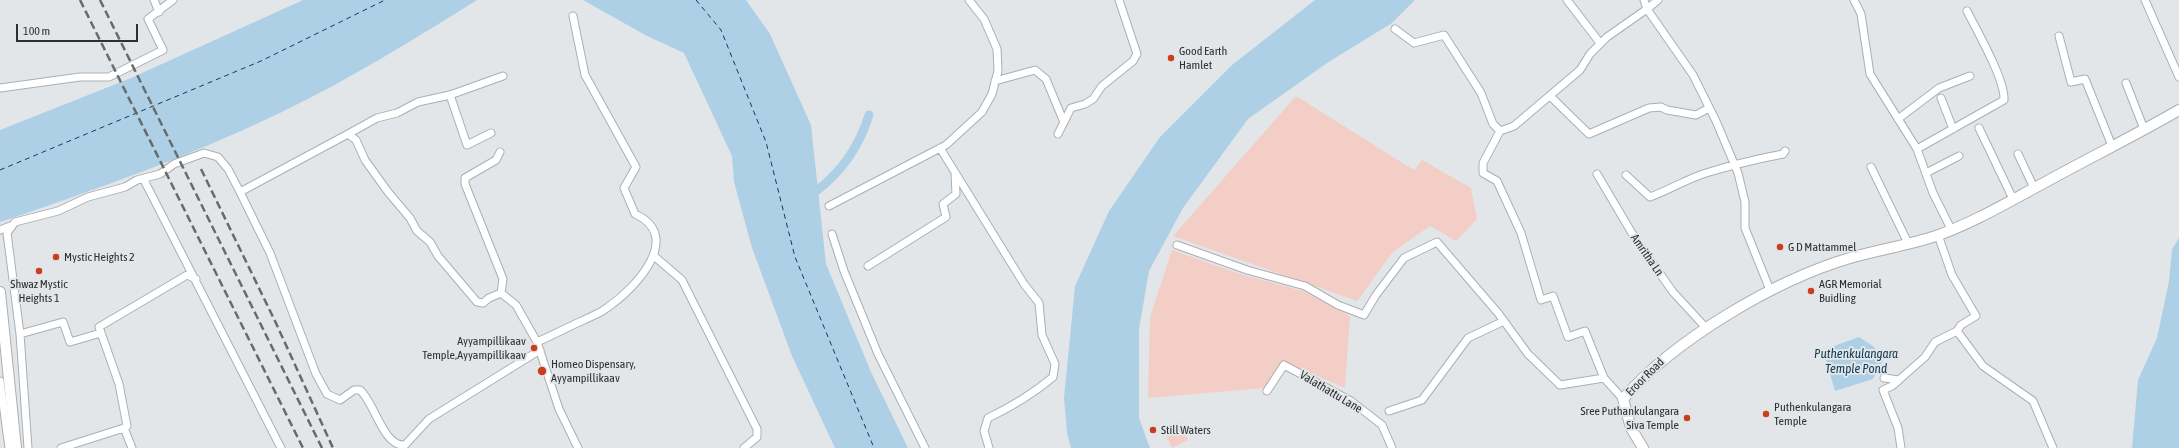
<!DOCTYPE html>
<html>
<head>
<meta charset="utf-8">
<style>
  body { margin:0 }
  #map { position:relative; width:2179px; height:448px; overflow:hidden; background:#e2e6e9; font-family:"Asap Condensed",sans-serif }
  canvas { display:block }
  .scale { position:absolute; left:16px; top:24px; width:122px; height:18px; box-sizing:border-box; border:2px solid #2d2f30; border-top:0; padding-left:5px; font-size:12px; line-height:14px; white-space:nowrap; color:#2d2f30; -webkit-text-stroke:3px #e2e6e9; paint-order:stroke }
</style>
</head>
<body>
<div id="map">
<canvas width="2179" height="448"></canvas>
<div class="scale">100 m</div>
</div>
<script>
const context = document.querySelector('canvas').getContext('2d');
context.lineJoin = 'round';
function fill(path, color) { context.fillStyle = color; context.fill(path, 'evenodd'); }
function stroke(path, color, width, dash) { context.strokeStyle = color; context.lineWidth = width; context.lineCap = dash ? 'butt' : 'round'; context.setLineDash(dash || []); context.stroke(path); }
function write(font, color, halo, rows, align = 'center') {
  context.font = font + ' "Asap Condensed",sans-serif'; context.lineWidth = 4; context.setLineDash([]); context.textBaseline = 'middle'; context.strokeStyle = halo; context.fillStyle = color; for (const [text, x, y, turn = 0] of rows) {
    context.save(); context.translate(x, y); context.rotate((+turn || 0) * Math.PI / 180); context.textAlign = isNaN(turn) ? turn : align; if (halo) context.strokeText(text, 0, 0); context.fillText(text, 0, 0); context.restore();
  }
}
const green = new Path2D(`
  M 1296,96 L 1414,170 L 1422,160 L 1471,188 L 1477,219 L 1456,241 L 1430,226 L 1393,252 L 1357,301 L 1173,236 Z
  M 1172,250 L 1240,274 L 1303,291 L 1350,316 L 1345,388 L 1283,361 L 1264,388 L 1148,398 L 1150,317 Z
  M 1179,422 L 1188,440 L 1172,448 L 1163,430 Z`);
const water = new Path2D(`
  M 303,0 L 477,0 C 413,40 350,79 282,112 C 191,156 95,190 0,222 L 0,130 L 131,78 Z
  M 583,0 L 746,0 L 770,34 L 811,125 L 826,264 L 871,372 L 908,448 L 835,448 L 792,356 L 752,248 L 734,182 L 732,156 L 684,53 L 647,36 Z
  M 1315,0 L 1415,0 L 1392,23 L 1327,63 L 1248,119 L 1183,208 L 1149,271 L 1139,329 L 1139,418 L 1150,448 L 1071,448 L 1067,433 L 1064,398 L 1075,286 L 1109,211 L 1160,137 L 1232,65 Z
  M 2179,238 L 2179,448 L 2132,448 L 2138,380 L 2157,338 L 2169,281 L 2172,249 Z
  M 1859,337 L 1873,346 L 1884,359 L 1873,379 L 1835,391 L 1823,350 Z`);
const canal = new Path2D(`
  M 815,192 C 842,172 859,147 869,115`);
const ferry = new Path2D(`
  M 696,0 L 721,30 L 766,142 L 795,257 L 874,448
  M 0,170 L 261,61 L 385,0`);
const minor = new Path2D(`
  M 154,0 L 159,12
  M 1567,0 L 1600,43
  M 1644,0 L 1647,9 L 1658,0
  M 1854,0 L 1861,14 L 1870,74 L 1917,149 L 1933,193 L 1951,229
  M 2145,0 L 2179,77
  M 1395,29 L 1414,43 L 1444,35 L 1481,93 L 1493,124 L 1500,131 L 1514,126 L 1580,70 L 1590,54 L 1607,37 L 1647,9 L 1693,75 L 1716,121 L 1738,173 L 1745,202 L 1745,228 L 1770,290
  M 2059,36 L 2071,82 L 2085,79 L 2112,146
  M 503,76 L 450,95 L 418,102 L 397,113 L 377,118 L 348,134 L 356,140 L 365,160 L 388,192 L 410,218 L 417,231 L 430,242 L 438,256 L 477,302 L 483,303 L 489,298 L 501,293 L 516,305 L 537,342 L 559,409 L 578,448
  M 995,81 L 1035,70 L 1046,79 L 1063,120
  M 2126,83 L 2144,129
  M 0,88 L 80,77 L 109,77 L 163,50 L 148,19 L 173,0
  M 450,95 L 467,145 L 491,133
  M 1550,96 L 1589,134 L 1649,108 L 1661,107 L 1667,110 L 1696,115 L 1709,108
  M 1941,98 L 1953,129
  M 1898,119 L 1939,88 L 1970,76
  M 1979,128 L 2013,199
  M 1500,131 L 1483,163 L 1483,173 L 1497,181 L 1521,233 L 1541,300 L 1553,296 L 1568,337 L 1585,331 L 1604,378
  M 348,134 L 240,192 L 270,253 L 316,374 L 327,394 L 340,400 L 354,390 L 360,390 C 375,403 383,447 405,445 L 429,419 L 540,350
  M 1058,134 L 1071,108 L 1085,104 L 1093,99 L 1102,86 L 1133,61 L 1137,54 L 1119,0
  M 940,148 L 1024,284 L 1039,303 L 1042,335 L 1055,364 L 1053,377 C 1034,393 1011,407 988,418 L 984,431 L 989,448
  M 1917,149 L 2004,100 C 2005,79 1977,31 1967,11
  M 500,152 L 496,160 L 465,178 L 465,184 L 503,279 L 501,293
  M 2018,154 L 2034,188
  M 1871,167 L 1908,243
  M 1926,173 L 1959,156
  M 1597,174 L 1636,240 L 1673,292 L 1707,329
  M 1626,175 L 1650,197 C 1669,190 1687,179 1706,173 C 1732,165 1757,159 1783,154 L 1785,151
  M 144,180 L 281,448
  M 829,206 L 946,145 L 982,112 L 992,94 L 998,71 L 997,49 L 984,19 L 969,0
  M 0,230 L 10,226
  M 832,234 L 844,271 L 878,354 L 925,448
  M 1938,235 L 1952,275 L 1976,316 L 1961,325 L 1957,331 L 1983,366 L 2033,401 L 2053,448
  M 1177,245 L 1247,270 L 1305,286 L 1338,305 L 1364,315 L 1376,295 L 1404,258 L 1437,242 L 1498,313 L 1528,354 L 1560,385 L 1604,378 L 1623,399
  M 654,256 L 682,280 L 757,429 L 757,437 L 744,448
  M 868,266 L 946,217 L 943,204 L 956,194 L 955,174
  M 20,334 L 63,322 L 70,342 L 101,333
  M 537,342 C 553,335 568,327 584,320 C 592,316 601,313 608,307 C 636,288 684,236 635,214 L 624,188 L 636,167 L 585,75 L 573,16
  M 1884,378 L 1899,380 L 1925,357 L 1935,342 L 1957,331
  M 1899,380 L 1892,386 L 1883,390 L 1898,428 L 1901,448
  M 0,381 L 9,448
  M 1267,391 L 1284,365 L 1351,401 L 1382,425 L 1392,448
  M 1389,411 L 1422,400 L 1468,338 L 1504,321
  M 124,428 L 127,426 L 119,384 L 99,327 L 187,275 L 196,279
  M 28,448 L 20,334 L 7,233 L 15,222 L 58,211 L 88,197 L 125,187 L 137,180 L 160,174 L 174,164 L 204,153 L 218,157 L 228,169 L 240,192
  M 61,448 L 124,428 L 132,448`);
const secondary = new Path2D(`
  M 0,292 L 16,448
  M 1643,448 L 1631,428 L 1623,399 C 1674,340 1775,280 1850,258 C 1878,250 1908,245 1936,236 C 1973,223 2008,202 2042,184 C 2087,159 2134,136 2179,110`);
const rail = new Path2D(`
  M 80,0 L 303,448
  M 100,0 L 322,448
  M 201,169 L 275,321 L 333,448`);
const markers = [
  [1171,58,4,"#c93f1e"],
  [1780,247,4,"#c93f1e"],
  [56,257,4,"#c93f1e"],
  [39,271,4,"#c93f1e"],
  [1811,291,4,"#c93f1e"],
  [534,348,4,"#c93f1e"],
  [542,371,5,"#c93f1e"],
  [1766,414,4,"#c93f1e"],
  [1687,418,4,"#c93f1e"],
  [1153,430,4,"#c93f1e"]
];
const poiNames = [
  ["Good Earth",1179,51],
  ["Hamlet",1179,65],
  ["G D Mattammel",1788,247],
  ["Mystic Heights 2",64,257],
  ["Shwaz Mystic",39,284,"center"],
  ["Heights 1",39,298,"center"],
  ["AGR Memorial",1819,284],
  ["Buidling",1819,298],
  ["Ayyampillikaav",526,341,"right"],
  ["Temple,Ayyampillikaav",526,355,"right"],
  ["Homeo Dispensary,",551,364],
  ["Ayyampillikaav",551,378],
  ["Puthenkulangara",1774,407],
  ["Temple",1774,421],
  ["Sree Puthankulangara",1679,411,"right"],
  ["Siva Temple",1679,425,"right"],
  ["Still Waters",1161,430]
];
const streetNames = [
  ["Amritha Ln",1647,255,55],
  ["Eroor Road",1645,377,-45],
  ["Valathattu Lane",1331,392,31]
];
const waterNames = [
  ["Puthenkulangara",1856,354],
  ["Temple Pond",1856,369]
];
fill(green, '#f2cec6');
fill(water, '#aed0e6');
stroke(canal, '#aed0e6', 9);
stroke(ferry, '#123c54', 1, [5, 4]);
stroke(minor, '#abafb2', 9);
stroke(secondary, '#abafb2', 12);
stroke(minor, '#fff', 7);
stroke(secondary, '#fff', 10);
stroke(rail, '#686b6c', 2.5, [8, 4]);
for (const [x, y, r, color] of markers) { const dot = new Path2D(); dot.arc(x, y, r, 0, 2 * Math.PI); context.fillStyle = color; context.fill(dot); stroke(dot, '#e2e6e9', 1.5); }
write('12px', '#2d2f30', '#e2e6e9', poiNames, 'left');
write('12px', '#2d2f30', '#e2e6e9', streetNames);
write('italic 13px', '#123c54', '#e2e6e9', waterNames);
</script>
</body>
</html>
